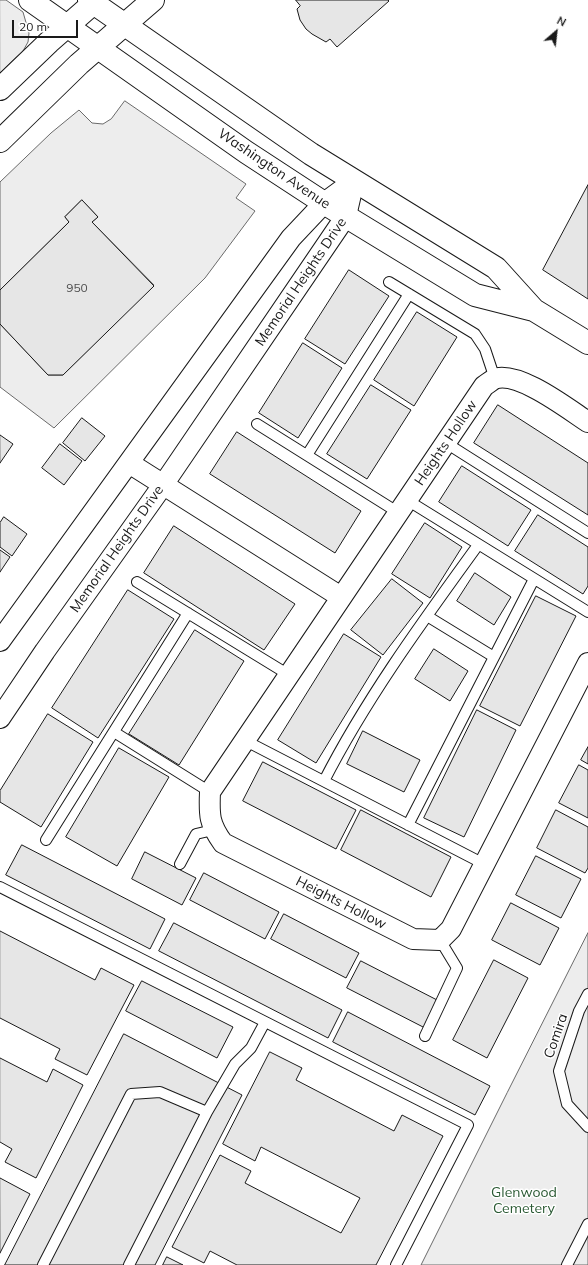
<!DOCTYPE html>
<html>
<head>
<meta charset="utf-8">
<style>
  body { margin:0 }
  #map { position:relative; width:588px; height:1265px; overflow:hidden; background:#fff; font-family:Mulish,sans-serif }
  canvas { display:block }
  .north { position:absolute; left:536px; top:12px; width:40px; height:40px; -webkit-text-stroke:3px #fff; paint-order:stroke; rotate:28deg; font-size:11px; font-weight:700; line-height:16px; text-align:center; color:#1a1a1a }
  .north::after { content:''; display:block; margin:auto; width:14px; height:18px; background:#1a1a1a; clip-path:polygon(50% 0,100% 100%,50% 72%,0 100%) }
  .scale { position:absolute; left:12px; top:20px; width:66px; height:18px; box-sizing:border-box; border:2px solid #1a1a1a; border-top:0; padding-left:5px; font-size:12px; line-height:14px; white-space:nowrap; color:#1a1a1a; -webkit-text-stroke:3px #fff; paint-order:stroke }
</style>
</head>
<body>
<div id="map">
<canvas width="588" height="1265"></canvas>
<div class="north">N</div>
<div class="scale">20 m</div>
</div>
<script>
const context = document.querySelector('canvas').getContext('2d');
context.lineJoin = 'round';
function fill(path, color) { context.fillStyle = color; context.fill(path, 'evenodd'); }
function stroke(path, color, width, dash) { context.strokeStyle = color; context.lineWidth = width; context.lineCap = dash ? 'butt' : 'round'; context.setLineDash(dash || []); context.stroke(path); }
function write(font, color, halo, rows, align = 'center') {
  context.font = font + ' Mulish,sans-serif'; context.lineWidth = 3; context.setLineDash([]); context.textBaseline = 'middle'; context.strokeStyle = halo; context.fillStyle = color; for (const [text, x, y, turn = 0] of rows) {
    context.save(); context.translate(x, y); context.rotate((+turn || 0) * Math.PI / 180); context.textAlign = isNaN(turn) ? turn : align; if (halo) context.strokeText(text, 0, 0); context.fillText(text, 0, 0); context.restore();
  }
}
const built = new Path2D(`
  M 0,0 L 6,0 L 23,12 L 29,33 L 28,42 L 23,51 L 0,73 Z
  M 125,101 L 246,184 L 236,198 L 255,211 L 205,278 L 54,428 L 0,387 L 0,324 L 48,375 L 63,375 L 154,285 L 92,222 L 98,217 L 82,200 L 65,217 L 69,222 L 0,290 L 0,182 L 51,133 L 79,110 L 92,123 L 103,124 L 111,119 Z
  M 588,933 L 588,1265 L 421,1265 L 507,1093 Z`);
const building = new Path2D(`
  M 296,0 L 388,0 L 389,1 L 337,47 L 330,39 L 326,42 L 312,34 L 306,29 L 300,20 L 297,9 L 300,6 Z
  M 588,185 L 588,299 L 543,270 Z
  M 82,200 L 98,217 L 92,222 L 154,286 L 63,375 L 48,375 L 0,324 L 0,290 L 69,222 L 65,217 Z
  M 349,270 L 389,296 L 345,364 L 305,339 Z
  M 417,312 L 457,337 L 414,406 L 374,380 Z
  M 303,343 L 342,368 L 298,438 L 259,413 Z
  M 371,385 L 411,410 L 367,479 L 327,454 Z
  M 498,405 L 588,463 L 588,515 L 474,443 Z
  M 82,418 L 105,436 L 85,461 L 63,443 Z
  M 237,432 L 361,511 L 335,553 L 210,474 Z
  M 0,435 L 13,444 L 0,463 Z
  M 60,444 L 82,461 L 64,485 L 42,468 Z
  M 462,466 L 531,510 L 508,546 L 439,502 Z
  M 538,515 L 588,547 L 588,586 L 583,594 L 515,551 Z
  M 4,517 L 27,534 L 12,556 L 0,547 L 0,523 Z
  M 425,523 L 462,547 L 430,598 L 392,574 Z
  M 174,526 L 295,604 L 264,650 L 144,573 Z
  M 0,550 L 10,557 L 0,572 Z
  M 475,573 L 511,597 L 494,625 L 457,601 Z
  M 392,579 L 423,603 L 383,655 L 351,630 Z
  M 128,590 L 174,619 L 98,738 L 52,708 Z
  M 536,596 L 576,616 L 520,726 L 480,706 Z
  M 195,630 L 244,661 L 179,765 L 129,734 Z
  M 344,634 L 381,657 L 316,763 L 278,740 Z
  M 434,649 L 468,671 L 450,701 L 415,679 Z
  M 477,710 L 516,730 L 464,837 L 424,818 Z
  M 48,714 L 93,742 L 41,827 L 0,802 L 0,791 Z
  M 363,731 L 420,760 L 404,792 L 347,764 Z
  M 588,747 L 588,764 L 581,760 Z
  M 119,748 L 169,777 L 117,866 L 66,837 Z
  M 263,762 L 356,810 L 336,849 L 243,801 Z
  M 579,765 L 588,770 L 588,818 L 559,803 Z
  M 361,810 L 451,857 L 431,897 L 341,850 Z
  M 556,810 L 588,827 L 588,868 L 585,873 L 537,848 Z
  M 22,845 L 165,919 L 150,949 L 6,875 Z
  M 145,852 L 196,878 L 182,905 L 132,879 Z
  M 536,856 L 581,879 L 561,918 L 516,895 Z
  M 204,873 L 279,912 L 265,939 L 190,900 Z
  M 511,903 L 559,928 L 540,965 L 492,940 Z
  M 284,914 L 359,953 L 346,978 L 271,939 Z
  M 174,923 L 342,1010 L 328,1038 L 159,951 Z
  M 0,931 L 95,980 L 101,968 L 134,985 L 87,1075 L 55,1059 L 60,1049 L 0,1018 Z
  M 494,960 L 528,978 L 487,1058 L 453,1040 Z
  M 361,961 L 439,1001 L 425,1028 L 347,988 Z
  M 142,981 L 233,1027 L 217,1058 L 126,1011 Z
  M 348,1012 L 490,1086 L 475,1115 L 333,1042 Z
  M 124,1034 L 242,1095 L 155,1265 L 5,1265 Z
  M 270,1052 L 302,1068 L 296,1080 L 394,1131 L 402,1115 L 443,1136 L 376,1265 L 237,1265 L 210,1251 L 204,1263 L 172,1247 L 220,1155 L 251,1171 L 245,1183 L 341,1233 L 360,1198 L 261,1147 L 255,1161 L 223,1144 Z
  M 0,1058 L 47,1082 L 53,1069 L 83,1085 L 36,1178 L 5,1162 L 12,1149 L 0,1142 Z
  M 0,1178 L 30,1194 L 0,1253 Z
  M 167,1257 L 183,1265 L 163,1265 Z`);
const service = new Path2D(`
  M 389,282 L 475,334 L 485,349 L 495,379
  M 257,424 L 399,513
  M 446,443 L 588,533
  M 307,455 L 409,294
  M 407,500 L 588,612
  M 137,582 L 289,675
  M 427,616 L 494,657
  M 114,732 L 210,792
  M 244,740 L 484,864
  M 324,781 C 367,697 423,621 478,545
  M 408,825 L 534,579
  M 46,840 L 188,613
  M 180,864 L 196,834 L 213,830
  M 0,887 L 468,1125 L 396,1265
  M 588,994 L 579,1011 L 559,1071 L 567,1104 L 588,1127
  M 425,1036 L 457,968 L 440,940
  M 43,1265 L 131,1094 L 160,1092 L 207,1112
  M 129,1265 L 207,1112 L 235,1064 L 251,1048 L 265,1022
  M 567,1265 L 588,1224`);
const minor = new Path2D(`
  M 588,422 C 568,409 518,370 494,379 C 491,381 487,384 484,386 L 210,792 C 209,815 209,824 223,843 L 413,939 L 440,940 L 451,929 L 588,663
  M 129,463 L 341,597
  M 0,641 L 291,238 L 324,203 L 354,181
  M 0,718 L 45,651 L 163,485 L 346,216 L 354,181`);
const secondary = new Path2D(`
  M 30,0 L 246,152 L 324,203 L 475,295 L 534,310
  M 89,0 L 311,154 L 496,268 L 534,310 L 588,343
  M 0,89 L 49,42 L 97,0
  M 0,141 L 79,64 L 153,0`);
const numberNames = [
  ["950",77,288]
];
const streetNames = [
  ["Washington Avenue",274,169,34],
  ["Memorial Heights Drive",301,282,-56],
  ["Heights Hollow",446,443,-56],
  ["Memorial Heights Drive",117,549,-55],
  ["Heights Hollow",341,903,27],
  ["Comira",556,1036,-71]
];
const parkNames = [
  ["Glenwood",524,1193],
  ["Cemetery",524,1209]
];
fill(built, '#ededed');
stroke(built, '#6a6a6a', 1);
fill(building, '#e6e6e6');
stroke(building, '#1a1a1a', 1);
stroke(service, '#1a1a1a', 12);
stroke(minor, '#1a1a1a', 22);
stroke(secondary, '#1a1a1a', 24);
stroke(service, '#fff', 10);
stroke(minor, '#fff', 20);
stroke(secondary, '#fff', 22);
write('12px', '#4d4d4d', null, numberNames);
write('14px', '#1a1a1a', '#fff', streetNames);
write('14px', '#2b5a34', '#fff', parkNames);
</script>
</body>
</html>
